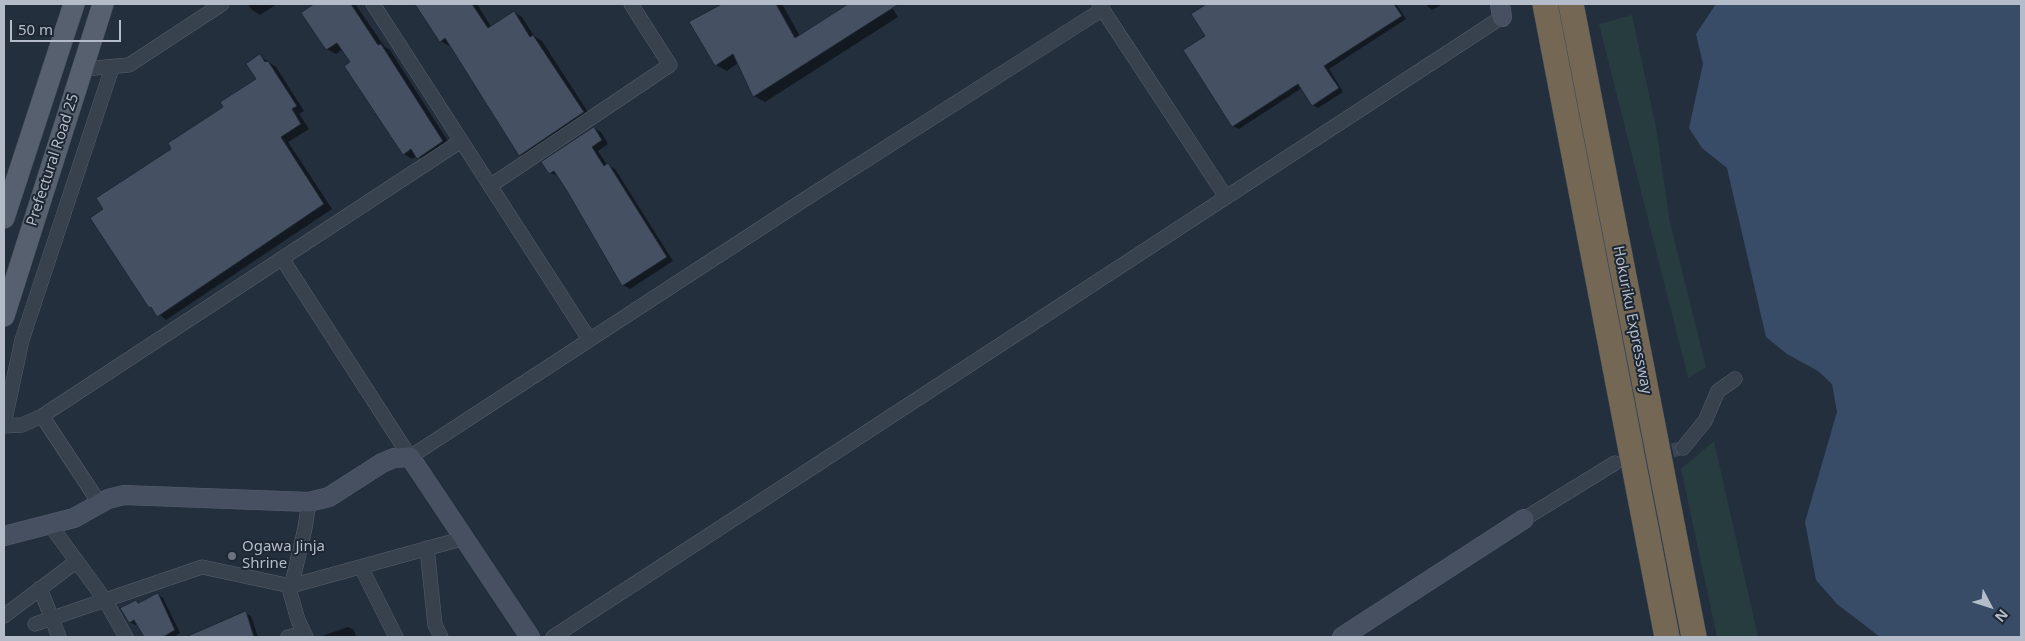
<!DOCTYPE html>
<html>
<head>
<meta charset="utf-8">
<style>
  body { margin:0 }
  #map { position:relative; width:2025px; height:641px; overflow:hidden; background:#242f3e; font-family:"Noto Sans",sans-serif }
  canvas { display:block }
  .frame { position:absolute; inset:0; border:5px solid #b4bcc9; pointer-events:none }
  .north { position:absolute; left:1965px; top:581px; width:50px; height:50px; -webkit-text-stroke:4px #1d2633; paint-order:stroke; rotate:130deg; font-size:14px; font-weight:700; line-height:20px; text-align:center; color:#b4bcc9 }
  .north::after { content:''; display:block; margin:auto; width:18px; height:22px; background:#b4bcc9; clip-path:polygon(50% 0,100% 100%,50% 72%,0 100%) }
  .scale { position:absolute; left:10px; top:20px; width:111px; height:22px; box-sizing:border-box; border:2px solid #b4bcc9; border-top:0; padding-left:6px; font-size:15px; line-height:18px; white-space:nowrap; color:#b4bcc9; -webkit-text-stroke:4px #1d2633; paint-order:stroke }
</style>
</head>
<body>
<div id="map">
<canvas width="2025" height="641"></canvas>
<div class="frame"></div>
<div class="north">N</div>
<div class="scale">50 m</div>
</div>
<script>
const context = document.querySelector('canvas').getContext('2d');
context.lineJoin = 'round';
function fill(path, color) { context.fillStyle = color; context.fill(path, 'evenodd'); }
function stroke(path, color, width, dash) { context.strokeStyle = color; context.lineWidth = width; context.lineCap = dash ? 'butt' : 'round'; context.setLineDash(dash || []); context.stroke(path); }
function write(font, color, halo, rows, align = 'center') {
  context.font = font + ' "Noto Sans",sans-serif'; context.lineWidth = 4; context.setLineDash([]); context.textBaseline = 'middle'; context.strokeStyle = halo; context.fillStyle = color; for (const [text, x, y, turn = 0] of rows) {
    context.save(); context.translate(x, y); context.rotate((+turn || 0) * Math.PI / 180); context.textAlign = isNaN(turn) ? turn : align; if (halo) context.strokeText(text, 0, 0); context.fillText(text, 0, 0); context.restore();
  }
}
const green = new Path2D(`
  M 1632,15 L 1656,127 L 1670,223 L 1706,367 L 1688,378 L 1599,24 Z
  M 1714,441 L 1758,637 L 1717,637 L 1681,469 Z`);
const water = new Path2D(`
  M 1716,4 L 2021,4 L 2021,637 L 1880,637 L 1837,604 L 1816,580 L 1805,522 L 1837,412 L 1832,384 L 1818,371 L 1787,354 L 1766,337 L 1727,168 L 1702,148 L 1689,128 L 1703,64 L 1696,34 Z`);
const shadow = new Path2D(`
  M 248,4 L 277,4 L 260,15 L 252,10 Z
  M 317,4 L 355,4 L 385,47 L 390,50 L 451,146 L 427,163 L 417,156 L 412,159 L 404,154 L 343,49 L 336,54 L 327,49 L 302,13 Z
  M 416,4 L 477,4 L 491,27 L 514,12 L 522,17 L 534,36 L 542,41 L 591,117 L 528,160 L 520,155 L 451,44 L 449,46 L 441,41 Z
  M 722,4 L 782,4 L 800,36 L 851,4 L 890,4 L 898,17 L 765,102 L 754,96 L 738,63 L 727,71 L 716,65 Z
  M 1209,4 L 1398,4 L 1397,5 L 1406,19 L 1329,69 L 1343,92 L 1318,108 L 1313,105 L 1302,88 L 1239,129 L 1233,126 L 1207,36 L 1193,14 Z
  M 1425,4 L 1443,4 L 1432,10 Z
  M 260,56 L 276,67 L 304,111 L 299,114 L 309,129 L 288,142 L 332,209 L 166,320 L 150,307 L 105,210 L 258,79 Z
  M 594,128 L 601,132 L 608,144 L 598,151 L 607,165 L 615,169 L 673,261 L 630,289 L 623,285 L 559,176 L 550,173 Z
  M 158,595 L 163,598 L 180,633 L 173,637 L 146,637 L 138,624 L 135,625 L 130,622 L 136,601 L 140,604 Z
  M 246,613 L 251,616 L 258,637 L 206,637 L 203,631 Z
  M 348,627 L 354,630 L 356,637 L 319,637 Z`);
const building = new Path2D(`
  M 314,4 L 351,4 L 378,45 L 381,44 L 443,141 L 417,159 L 411,149 L 403,155 L 344,66 L 350,62 L 337,43 L 326,50 L 301,13 Z
  M 415,4 L 472,4 L 488,28 L 514,11 L 530,37 L 533,35 L 584,112 L 519,156 L 445,38 L 440,42 Z
  M 722,4 L 776,4 L 795,38 L 848,4 L 899,4 L 753,97 L 733,54 L 715,66 L 689,22 Z
  M 1207,4 L 1394,4 L 1402,16 L 1324,66 L 1339,88 L 1312,106 L 1298,84 L 1232,127 L 1183,50 L 1205,36 L 1191,14 Z
  M 260,54 L 265,62 L 268,61 L 297,106 L 292,109 L 301,124 L 281,137 L 324,204 L 157,317 L 151,307 L 149,308 L 90,218 L 103,209 L 96,198 L 171,149 L 168,143 L 223,107 L 220,102 L 256,79 L 246,64 Z
  M 594,127 L 602,140 L 592,147 L 604,166 L 608,163 L 667,257 L 622,286 L 567,191 L 554,171 L 549,174 L 541,162 Z
  M 158,593 L 175,630 L 163,637 L 144,637 L 134,620 L 129,623 L 120,608 L 136,600 L 138,603 Z
  M 246,611 L 254,637 L 186,637 Z`);
const streetTunnel = new Path2D(`
  M 1652,455 L 1683,448`);
const street = new Path2D(`
  M 373,4 L 589,339
  M 1099,4 L 1226,197
  M 83,69 L 129,65 L 222,4
  M 490,186 L 670,65 L 631,4
  M 283,260 L 410,457 L 813,194 L 1103,9
  M 4,424 L 22,340 L 112,68
  M 4,426 L 22,425 L 42,416
  M 1683,448 L 1705,421 L 1718,391 L 1735,379
  M 100,504 L 42,416 L 461,141
  M 1524,519 L 1615,463
  M 51,526 L 105,600 L 126,637
  M 427,548 L 435,625 L 441,637
  M 361,567 L 396,637
  M 40,588 L 59,637
  M 4,616 L 77,561
  M 35,624 L 202,567 L 291,586 L 465,538
  M 288,637 L 304,633
  M 306,637 L 298,620 L 290,592 L 305,528 L 309,502
  M 553,637 L 1502,17`);
const secondary = new Path2D(`
  M 1500,4 L 1502,17
  M 4,536 L 74,518 L 108,499 L 124,495 L 309,502 L 329,497 L 382,463 L 394,458 L 410,457 L 530,637
  M 1342,637 L 1524,519`);
const primary = new Path2D(`
  M 4,218 L 74,4
  M 4,316 L 103,4`);
const highway = new Path2D(`
  M 1545,4 L 1667,637
  M 1571,4 L 1694,637`);
const markers = [
  [232,556,5,"#6b7280"]
];
const streetNames = [
  ["Prefectural Road 25",53,160,-72],
  ["Hokuriku Expressway",1632,320,79]
];
const poiNames = [
  ["Ogawa Jinja",242,547],
  ["Shrine",242,564]
];
fill(green, '#263c3f');
fill(water, '#394c67');
fill(shadow, '#0007');
fill(building, '#455162');
stroke(building, '#1f2835', 1);
stroke(streetTunnel, '#3a4453', 14, [14, 7]);
stroke(street, '#565f6c', 15);
stroke(secondary, '#565f6c', 20);
stroke(primary, '#414a57', 22);
stroke(highway, '#434c59', 26);
stroke(street, '#38414e', 14);
stroke(secondary, '#465061', 19);
stroke(primary, '#56606e', 21);
stroke(highway, '#746855', 25);
for (const [x, y, r, color] of markers) { const dot = new Path2D(); dot.arc(x, y, r, 0, 2 * Math.PI); context.fillStyle = color; context.fill(dot); stroke(dot, '#1d2633', 2); }
write('15px', '#b4bcc9', '#1d2633', streetNames);
write('15px', '#b4bcc9', '#1d2633', poiNames, 'left');
</script>
</body>
</html>
